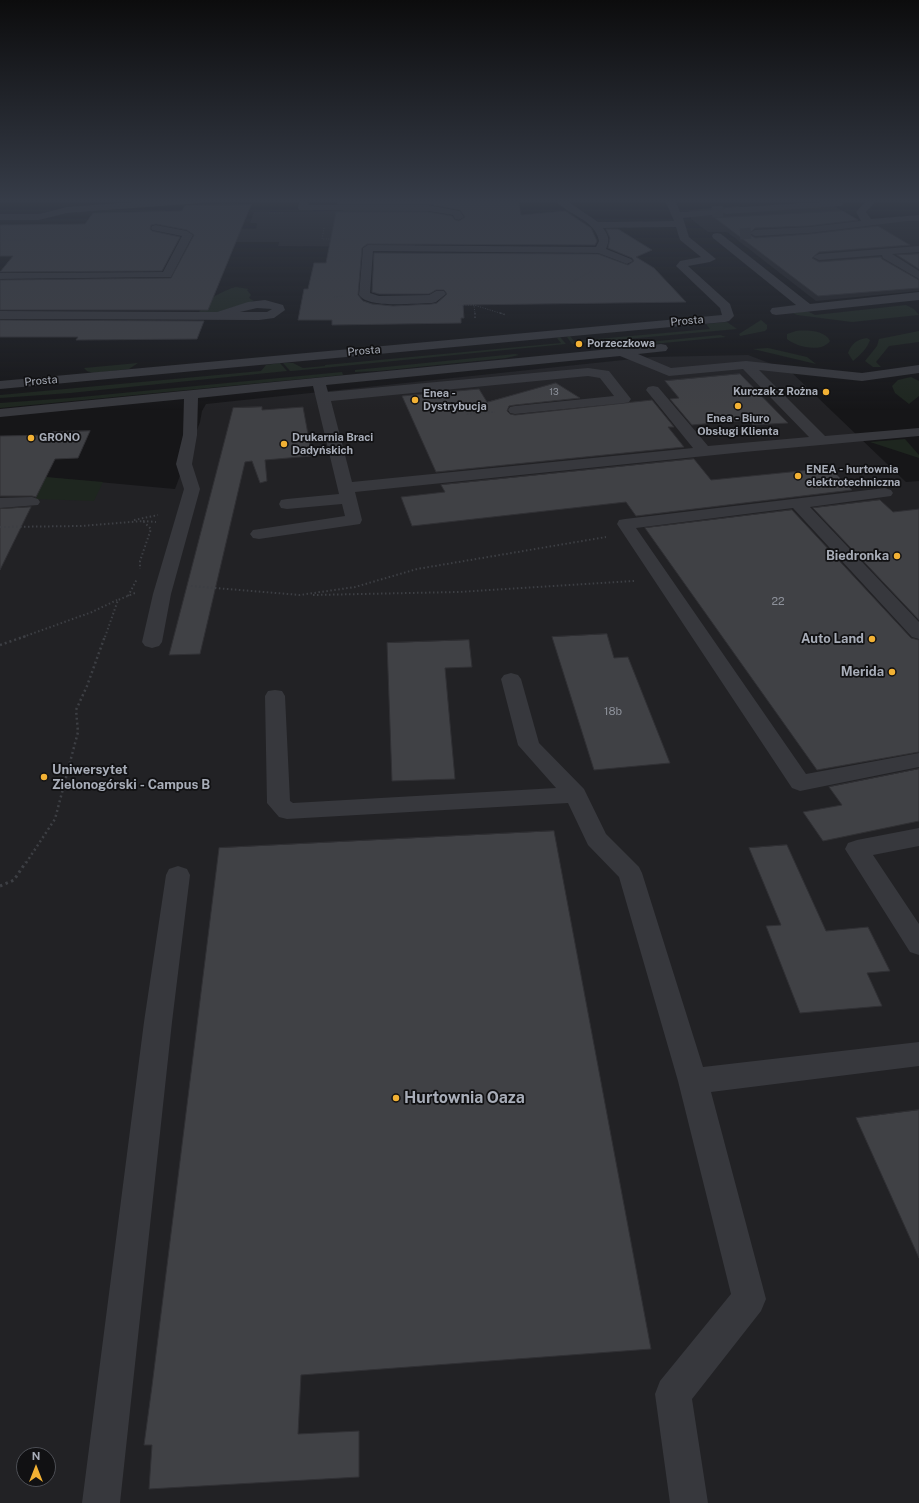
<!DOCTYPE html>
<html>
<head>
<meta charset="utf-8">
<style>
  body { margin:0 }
  #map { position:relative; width:919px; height:1503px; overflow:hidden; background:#161618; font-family:"Public Sans",sans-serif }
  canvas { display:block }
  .north { position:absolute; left:16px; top:1447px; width:40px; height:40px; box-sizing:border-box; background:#111113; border:1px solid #4d4f55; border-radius:50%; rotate:0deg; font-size:11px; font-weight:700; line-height:16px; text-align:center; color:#a8adb8 }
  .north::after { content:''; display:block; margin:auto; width:14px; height:18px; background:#f2b134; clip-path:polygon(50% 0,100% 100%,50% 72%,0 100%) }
</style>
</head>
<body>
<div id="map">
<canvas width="919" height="1503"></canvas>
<div class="north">N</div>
</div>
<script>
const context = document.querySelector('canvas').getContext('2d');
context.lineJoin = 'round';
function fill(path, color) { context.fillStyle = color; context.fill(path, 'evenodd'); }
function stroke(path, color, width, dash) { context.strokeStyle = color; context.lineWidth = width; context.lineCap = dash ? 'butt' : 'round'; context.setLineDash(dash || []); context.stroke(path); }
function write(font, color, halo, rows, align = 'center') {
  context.font = font + ' "Public Sans",sans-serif'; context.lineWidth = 3.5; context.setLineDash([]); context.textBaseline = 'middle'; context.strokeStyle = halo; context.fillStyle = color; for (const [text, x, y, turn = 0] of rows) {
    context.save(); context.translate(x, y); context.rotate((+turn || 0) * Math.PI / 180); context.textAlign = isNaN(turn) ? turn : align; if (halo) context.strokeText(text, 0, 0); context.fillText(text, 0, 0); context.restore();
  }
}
const built = new Path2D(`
  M 831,204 L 862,223 L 919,217 L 919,291 L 816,301 L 727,232 L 708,232 L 691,219 L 689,210 L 738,206 L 746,210 Z
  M 343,210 L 428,210 L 429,222 L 416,222 L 415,247 L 278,246 L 279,242 L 206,242 L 212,229 L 256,229 L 257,223 L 250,223 L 254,212 L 342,211 Z
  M 748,355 L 790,371 L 906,482 L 919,481 L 919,1503 L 0,1503 L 0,473 L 175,489 L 200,422 L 202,411 L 206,404 L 652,357 ZM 24,1455 L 48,1455 L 48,1479 L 24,1479 Z`);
const green = new Path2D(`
  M 236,287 L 249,289 L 247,290 L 251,295 L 249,298 L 254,301 L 211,314 L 200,313 L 199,311 C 204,308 204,306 207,302 C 211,297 230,288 236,287 Z
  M 906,305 L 914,309 L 919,315 L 852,322 L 797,315 L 793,313 L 807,311 L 815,315 Z
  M 761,320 L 767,325 L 767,329 L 765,331 L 740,336 L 739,334 Z
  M 727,322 L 737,329 L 572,344 L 567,337 L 570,336 L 574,341 L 710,329 L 706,324 Z
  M 796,331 C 806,330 825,330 830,341 C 822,353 796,347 787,339 L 787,334 Z
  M 919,331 L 919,342 L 889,346 L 876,362 L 881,367 L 873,367 L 865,361 L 877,346 L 879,339 Z
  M 720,335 L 726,337 L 653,344 L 638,343 Z
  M 560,337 L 566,344 L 292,371 L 290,371 L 283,363 L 293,363 L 303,368 L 325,366 L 325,365 L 561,343 L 557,338 Z
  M 867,338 L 870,340 C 867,349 860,355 853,361 L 848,353 C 852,343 856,340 867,338 Z
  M 768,348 L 807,357 L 816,364 L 753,349 Z
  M 515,354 L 519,355 L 506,358 L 378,371 L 355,372 L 355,370 Z
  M 138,363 L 129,369 L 93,373 L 87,371 L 84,368 Z
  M 280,363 L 287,371 L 70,393 L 0,398 L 0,395 L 261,371 L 266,365 Z
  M 342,372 L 343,375 L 0,408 L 0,403 L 70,398 Z
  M 911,377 L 919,381 L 919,396 L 909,404 L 895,393 L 892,386 L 898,380 Z
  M 905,439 L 919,455 L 919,458 L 870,442 Z
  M 0,473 L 103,482 L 94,501 L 36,499 L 38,493 Z`);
const building = new Path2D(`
  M 338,200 L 518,200 L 521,215 L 565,211 L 591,228 L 597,241 L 595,245 L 367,244 L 362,248 L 358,295 L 363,301 L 372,304 L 393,306 L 432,304 L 437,303 L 447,294 L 444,290 L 436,290 L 429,294 L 379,294 L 372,292 L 374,253 L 598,254 L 628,265 L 634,261 L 632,258 L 608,248 L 610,238 L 606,229 L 618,229 L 652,250 L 636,257 L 654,268 L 686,302 L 463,305 L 464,318 L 461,318 L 461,323 L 332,325 L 332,320 L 298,320 L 304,289 L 308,289 L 314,263 L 326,263 L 336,212 L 428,212 L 452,216 L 455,220 L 459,221 L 465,217 L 460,210 L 428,204 L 338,204 Z
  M 251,205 L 208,310 L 0,310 L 0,280 L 171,278 L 194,235 L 187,230 L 156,224 L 151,225 L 150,229 L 152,231 L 180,237 L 162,271 L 0,272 L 13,256 L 0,256 L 0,225 L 85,224 L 93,213 L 182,211 L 185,206 Z
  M 843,211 L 858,220 L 809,226 L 755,228 L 749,234 L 755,238 L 809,234 L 878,226 L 910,245 L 819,252 L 812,258 L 819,262 L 881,257 L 882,259 L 919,280 L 919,288 L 818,296 L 715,218 Z
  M 919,254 L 919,269 L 897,255 Z
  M 0,320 L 204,321 L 197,339 L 76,340 L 78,337 L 0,337 Z
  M 740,374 L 788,423 L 753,425 L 748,420 L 692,425 L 670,399 L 679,398 L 665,381 Z
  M 556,383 L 580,398 L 515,405 L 509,406 L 507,411 L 510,414 L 515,415 L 652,400 L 674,427 L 668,427 L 684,447 L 436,472 L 402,396 L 479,389 L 487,402 Z
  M 262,407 L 262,410 L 303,407 L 312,456 L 265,460 L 267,481 L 260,483 L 252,461 L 245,462 L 200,654 L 169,655 L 233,408 Z
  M 90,431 L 78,458 L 55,459 L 36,497 L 32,496 L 0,496 L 0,436 L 48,435 L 50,432 Z
  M 694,459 L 711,480 L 830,468 L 852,490 L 636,516 L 626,502 L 412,526 L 401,497 L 445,492 L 441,485 Z
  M 880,500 L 893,512 L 919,509 L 919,620 L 813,508 Z
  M 31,507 L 0,570 L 0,509 Z
  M 792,510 L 911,638 L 919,640 L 919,752 L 817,770 L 645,528 Z
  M 607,634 L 614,658 L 628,657 L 670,763 L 594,770 L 552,637 Z
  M 469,640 L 472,667 L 445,668 L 455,779 L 392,781 L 387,643 Z
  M 919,769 L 919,821 L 823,841 L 803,812 L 842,805 L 829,787 Z
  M 554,831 L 651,1349 L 301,1375 L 298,1434 L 359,1431 L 359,1477 L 149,1489 L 152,1445 L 144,1445 L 152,1386 L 219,848 Z
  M 787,845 L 826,931 L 868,927 L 890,971 L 867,973 L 882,1006 L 800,1013 L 766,926 L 781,925 L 749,848 Z
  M 919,1110 L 919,1258 L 856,1118 Z`);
const minorTunnel = new Path2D(`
  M 712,212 L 726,211
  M 740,234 L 755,233`);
const pathFar4 = new Path2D(`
  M 484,200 L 487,218
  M 222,203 L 240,203
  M 269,213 L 283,213
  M 480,217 L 506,223 L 545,214
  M 479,224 L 554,224
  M 324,228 L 322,239 L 350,239
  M 82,238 L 137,238
  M 0,241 L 28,239
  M 328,256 L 344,262
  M 569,283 L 592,271
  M 334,297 L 344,296
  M 461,301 L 503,314
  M 458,305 L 474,305 L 475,314`);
const pathFar3 = new Path2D(`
  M 475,313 L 475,320
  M 500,313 L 506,315
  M 465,411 L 467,414 L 495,412`);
const pathFar2 = new Path2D(`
  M 134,520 L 158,515
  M 143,521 L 156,522
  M 0,527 L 81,526 L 143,521 L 151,529 L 140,561 L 140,569
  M 191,586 L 300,595 L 355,587 L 417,569 L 606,537
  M 313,595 L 459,592 L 634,581
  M 128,596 L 137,579
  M 23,637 L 92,612 L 117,600
  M 105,637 L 118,600 L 135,593`);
const pathFar1 = new Path2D(`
  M 0,645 L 26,636
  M 26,863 L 55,819 L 78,732 L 76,710 L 87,686 L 105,636`);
const path = new Path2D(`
  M 0,886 L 14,880 L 26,862`);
const minor = new Path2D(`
  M 162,200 L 205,200 L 200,203 L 67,213 L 39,220 L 0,220 L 0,214 L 39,214 L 67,207 Z
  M 304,200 L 307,201 L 309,205 L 428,205 L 460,211 L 464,217 L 459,220 L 455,219 L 453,215 L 428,211 L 299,210 L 298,208 L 299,203 Z
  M 555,200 L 566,200 L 598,222 L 674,221 L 665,200 L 675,200 L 680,212 L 716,210 L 717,212 L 712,215 L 683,218 L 689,237 L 716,259 L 710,262 L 688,266 L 730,304 L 734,316 L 729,321 L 725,322 L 0,389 L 0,381 L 722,315 L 720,308 L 676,266 L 680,261 L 701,257 L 680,240 L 676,227 L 603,228 C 609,236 610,240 606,249 L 631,259 L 633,261 L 627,264 L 598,253 L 373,251 L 370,293 L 379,296 L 429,295 L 436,291 L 444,291 L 446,294 L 436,302 L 432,303 C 416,303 369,309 359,295 L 363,248 L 368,245 L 596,247 L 599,241 C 595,219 567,215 555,200 Z
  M 867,200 L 877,200 L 866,212 L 871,219 L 919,215 L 919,221 L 907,221 L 809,233 L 755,236 L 750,233 L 755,230 L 809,227 L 861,221 L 856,212 Z
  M 838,201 L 843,204 L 841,206 L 726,214 L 721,211 L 726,208 Z
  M 156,225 L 187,231 L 193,235 L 171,277 L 0,279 L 0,273 L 163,272 L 182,236 L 152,230 L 151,228 L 152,226 Z
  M 717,233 L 721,234 L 810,304 L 919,292 L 919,300 L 776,315 L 772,314 L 770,311 L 772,308 L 796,305 L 713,238 L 712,236 L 713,234 Z
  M 919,246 L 919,252 L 892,254 L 919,271 L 919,279 L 883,258 L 882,255 L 819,260 L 813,257 L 819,254 Z
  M 265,300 L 283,305 L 285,310 L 274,318 L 259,320 L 0,319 L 0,311 L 217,312 L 248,302 ZM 257,308 L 272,309 L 267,312 L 240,312 Z
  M 661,344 L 666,345 L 668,348 L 666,351 L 638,354 L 671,368 L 746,361 L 862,373 L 919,365 L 919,373 L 862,381 L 759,370 L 825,436 L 919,428 L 919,436 L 744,452 L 355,492 L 362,520 L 360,524 L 259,539 L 253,538 L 250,534 L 253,530 L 345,516 L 342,504 L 287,509 L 281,508 L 279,504 L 281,500 L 287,499 L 339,494 L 313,386 L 198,398 L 197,435 L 192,464 L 200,489 L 171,594 L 162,642 L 159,646 L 152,648 L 145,646 L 142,642 L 153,594 L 184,489 L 176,464 L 183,435 L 184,399 L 0,417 L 0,409 ZM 620,356 L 669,376 L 743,369 L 809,437 L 708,446 L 658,387 L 653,386 L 648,387 L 646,390 L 693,448 L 352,482 L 331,401 L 588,376 L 600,378 L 614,396 L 515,406 L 510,407 L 508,410 L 510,413 L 515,414 L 624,403 L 629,402 L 631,399 L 609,371 L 588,368 L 328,392 L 326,385 Z
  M 885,488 L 891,490 L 893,493 L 891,496 L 810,507 L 919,622 L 919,639 L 912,637 L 793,508 L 636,528 L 806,774 L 919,753 L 919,767 L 800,791 L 792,788 L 617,524 L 619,520 L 625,519 Z
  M 32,497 L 38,499 L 40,502 L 38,505 L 0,508 L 0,498 Z
  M 511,673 L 518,675 L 521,679 L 539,743 L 584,789 L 606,834 L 639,867 L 642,873 L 703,1067 L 919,1042 L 919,1066 L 711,1092 L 766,1299 L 761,1311 L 692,1399 L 708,1503 L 670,1503 L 655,1394 L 660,1381 L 731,1294 L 678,1081 L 619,877 L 588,845 L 568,803 L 287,819 L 279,817 L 267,803 L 265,696 L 268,691 L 275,690 L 282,691 L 285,696 L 290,801 L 293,803 L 556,788 L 518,745 L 501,679 L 504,675 Z
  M 919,828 L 919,846 L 873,855 L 919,924 L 919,955 L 910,952 L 845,849 L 848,843 L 857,840 Z
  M 178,866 L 187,869 L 190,875 L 172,1022 L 120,1503 L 82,1503 L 144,1022 L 166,875 L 169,869 Z`);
const markers = [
  [579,344,4,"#f2b134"],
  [826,392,4,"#f2b134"],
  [415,400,4,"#f2b134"],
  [738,406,4,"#f2b134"],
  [31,438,4,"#f2b134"],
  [284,444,4,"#f2b134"],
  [798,476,4,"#f2b134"],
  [897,556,4,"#f2b134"],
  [872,639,4,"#f2b134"],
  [892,672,4,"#f2b134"],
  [44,777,4,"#f2b134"],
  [396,1098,4,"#f2b134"]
];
const farNumbernames = [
  ["13",554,392]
];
const farStreetnames = [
  ["Prosta",687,321,-5],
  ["Prosta",364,351,-5],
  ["Prosta",41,381,-5]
];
const farPoinames = [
  ["Porzeczkowa",587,344],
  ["Kurczak z Rożna",818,392,"right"],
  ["Enea -",423,394],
  ["Dystrybucja",423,407],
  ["Enea - Biuro",738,419,"center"],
  ["Obsługi Klienta",738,432,"center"],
  ["GRONO",39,438],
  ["Drukarnia Braci",292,438],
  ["Dadyńskich",292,451],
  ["ENEA - hurtownia",806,470],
  ["elektrotechniczna",806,483]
];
const numberNames = [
  ["22",778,602],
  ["18b",613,712]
];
const poiNames = [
  ["Biedronka",889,556],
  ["Auto Land",864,639],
  ["Merida",884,672],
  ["Uniwersytet",52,770,"left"],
  ["Zielonogórski - Campus B",52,785,"left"]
];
const nearPoinames = [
  ["Hurtownia Oaza",404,1098]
];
fill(built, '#222225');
fill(green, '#1e261f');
fill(building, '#404145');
stroke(building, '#303034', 1);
stroke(minorTunnel, '#333438', 11, [11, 5.5]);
stroke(pathFar4, '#3d3f44', 1, [1, 1.5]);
stroke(pathFar3, '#3d3f44', 1.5, [1.5, 2]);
stroke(pathFar2, '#3d3f44', 2, [1.5, 2.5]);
stroke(pathFar1, '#3d3f44', 2.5, [2, 3]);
stroke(path, '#3d3f44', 3, [2.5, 3.5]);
fill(minor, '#37383d');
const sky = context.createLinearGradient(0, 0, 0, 410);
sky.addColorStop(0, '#0c0c0d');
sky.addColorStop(0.49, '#363c48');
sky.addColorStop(1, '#363c4800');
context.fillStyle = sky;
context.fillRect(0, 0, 919, 410);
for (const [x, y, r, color] of markers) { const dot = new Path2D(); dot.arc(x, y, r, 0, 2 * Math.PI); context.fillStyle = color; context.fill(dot); stroke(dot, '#111113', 1.5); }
write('9px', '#8e929b', null, farNumbernames);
write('11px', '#a8adb8', '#111113', farStreetnames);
write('bold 11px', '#a8adb8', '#111113', farPoinames, 'left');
write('11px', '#8e929b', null, numberNames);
write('bold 13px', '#a8adb8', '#111113', poiNames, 'right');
write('bold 16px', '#a8adb8', '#111113', nearPoinames, 'left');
</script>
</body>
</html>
